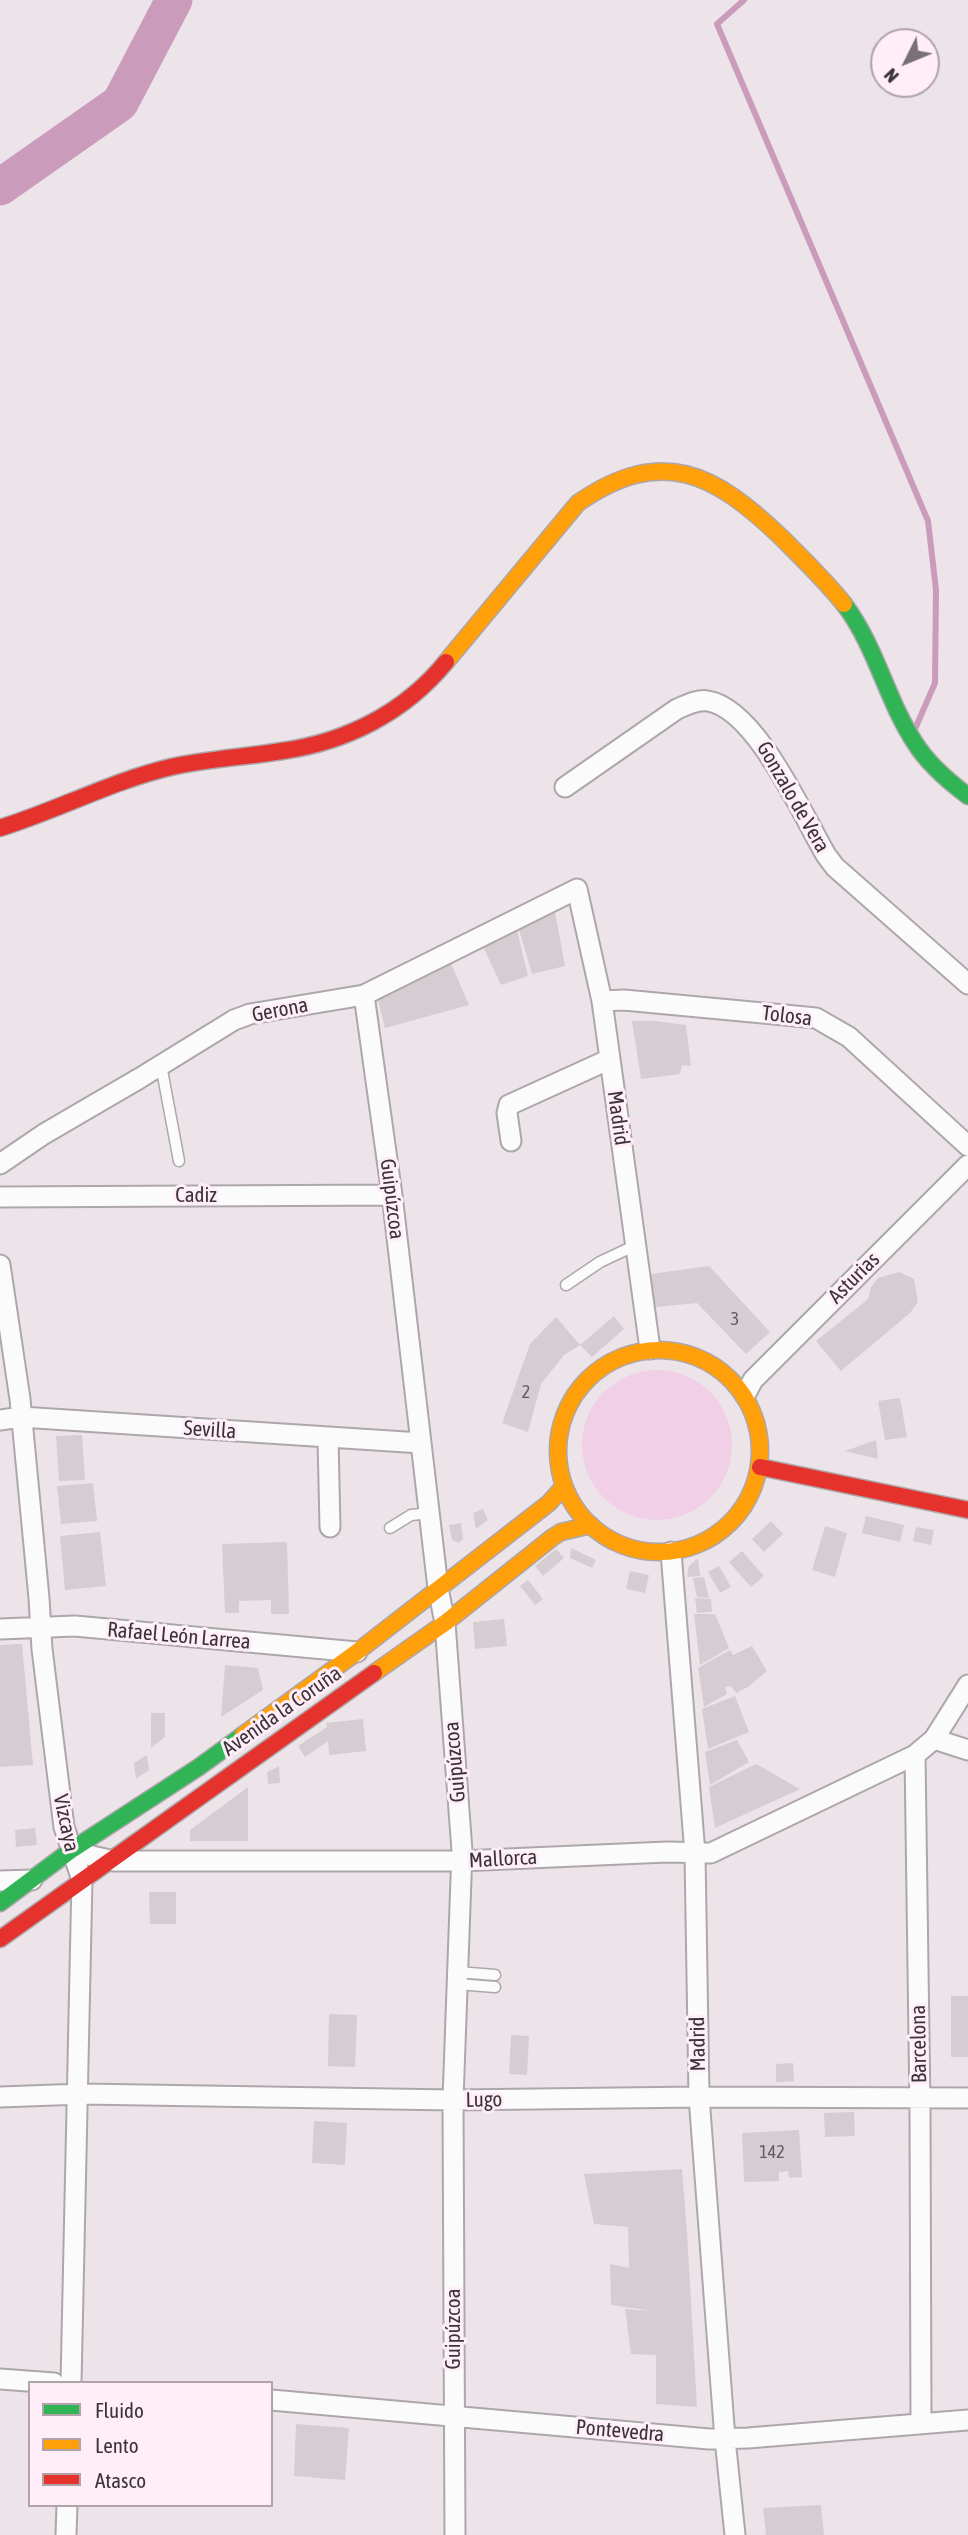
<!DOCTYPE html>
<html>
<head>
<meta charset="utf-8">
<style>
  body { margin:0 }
  #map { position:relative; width:968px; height:2535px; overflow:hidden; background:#ede4ea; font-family:"Asap Condensed",sans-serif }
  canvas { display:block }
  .legend { position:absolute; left:28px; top:2381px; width:245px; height:126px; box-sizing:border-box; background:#ffedf8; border:2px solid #b0a3ab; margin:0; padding:9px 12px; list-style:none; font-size:21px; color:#3a3338 }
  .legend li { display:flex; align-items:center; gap:14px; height:35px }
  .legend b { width:35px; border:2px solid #b0a3ab }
  .north { position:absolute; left:870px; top:28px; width:70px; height:70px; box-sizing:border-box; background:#ffedf8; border:2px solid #b0a3ab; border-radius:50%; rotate:227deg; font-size:19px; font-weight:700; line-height:28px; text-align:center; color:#3a3338 }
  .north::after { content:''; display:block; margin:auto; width:24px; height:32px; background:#797176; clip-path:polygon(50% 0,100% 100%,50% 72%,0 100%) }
</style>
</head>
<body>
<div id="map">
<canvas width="968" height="2535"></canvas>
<ul class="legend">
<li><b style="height:9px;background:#30b455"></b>Fluido</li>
<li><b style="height:9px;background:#ff9f0a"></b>Lento</li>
<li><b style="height:9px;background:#e5322d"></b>Atasco</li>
</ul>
<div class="north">N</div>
</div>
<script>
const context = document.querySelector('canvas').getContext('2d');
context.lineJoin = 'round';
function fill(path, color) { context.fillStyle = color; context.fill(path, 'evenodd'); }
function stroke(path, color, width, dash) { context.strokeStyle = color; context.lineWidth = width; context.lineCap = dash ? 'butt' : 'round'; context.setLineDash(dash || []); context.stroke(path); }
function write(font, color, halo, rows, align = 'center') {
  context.font = font + ' "Asap Condensed",sans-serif'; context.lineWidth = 6; context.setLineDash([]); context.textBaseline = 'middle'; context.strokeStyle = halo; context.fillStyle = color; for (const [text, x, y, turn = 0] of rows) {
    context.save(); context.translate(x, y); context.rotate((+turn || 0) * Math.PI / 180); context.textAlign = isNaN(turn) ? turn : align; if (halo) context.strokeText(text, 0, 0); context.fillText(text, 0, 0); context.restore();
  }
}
const green = new Path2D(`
  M582 1445a75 75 0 1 1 150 0a75 75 0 1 1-150 0Z`);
const stream = new Path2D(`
  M 744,0 L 717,24 L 928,521 L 936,590 L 935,683 L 915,729`);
const river = new Path2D(`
  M 0,187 L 120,103 L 174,0`);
const building = new Path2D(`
  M 554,907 L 565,966 L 532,974 L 517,923 Z
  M 516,926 L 528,976 L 501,985 L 481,942 Z
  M 450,961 L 469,1005 L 385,1028 L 377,996 Z
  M 632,1021 L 655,1021 L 686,1025 L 691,1066 L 682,1065 L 680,1074 L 641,1079 Z
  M 709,1266 L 770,1332 L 746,1354 L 697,1303 L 655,1307 L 651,1274 Z
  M 899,1272 L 914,1279 L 918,1302 L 910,1313 L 841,1371 L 816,1341 L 868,1299 L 871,1287 L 878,1278 Z
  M 614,1316 L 624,1329 L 592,1357 L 580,1345 Z
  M 556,1317 L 580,1345 L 564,1355 L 541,1384 L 528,1432 L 502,1423 L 530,1344 Z
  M 900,1398 L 907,1437 L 885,1440 L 878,1401 Z
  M 82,1435 L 85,1480 L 59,1481 L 56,1436 Z
  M 876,1440 L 878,1459 L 845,1451 Z
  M 93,1483 L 97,1521 L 61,1524 L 57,1486 Z
  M 483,1509 L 488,1520 L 476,1529 L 473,1513 Z
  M 866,1516 L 904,1525 L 900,1542 L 862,1533 Z
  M 771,1521 L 783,1534 L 764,1552 L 752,1539 Z
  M 461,1523 L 463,1539 L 459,1543 L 452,1540 L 449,1525 Z
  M 825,1526 L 847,1533 L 835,1577 L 812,1570 Z
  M 916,1527 L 934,1530 L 931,1545 L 913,1541 Z
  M 100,1532 L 106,1586 L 65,1590 L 60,1536 Z
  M 287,1542 L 289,1614 L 271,1614 L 271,1600 L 239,1601 L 239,1613 L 225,1613 L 222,1544 Z
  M 571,1548 L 596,1560 L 592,1568 L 570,1558 Z
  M 556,1549 L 564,1558 L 543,1576 L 535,1566 Z
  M 742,1551 L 764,1576 L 751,1587 L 729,1562 Z
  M 698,1558 L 700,1576 L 687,1577 L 689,1566 Z
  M 719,1566 L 731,1587 L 720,1593 L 708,1572 Z
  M 630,1571 L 649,1575 L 645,1593 L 626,1589 Z
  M 704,1577 L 709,1598 L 697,1597 L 693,1578 Z
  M 528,1580 L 543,1599 L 535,1605 L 520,1586 Z
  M 695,1598 L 711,1599 L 712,1612 L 697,1613 Z
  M 694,1614 L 715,1614 L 729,1648 L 700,1665 Z
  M 504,1619 L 507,1646 L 475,1649 L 473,1622 Z
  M 22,1644 L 33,1765 L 0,1767 L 0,1645 Z
  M 752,1646 L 767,1671 L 748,1687 L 736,1693 L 731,1686 L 725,1687 L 727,1694 L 704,1707 L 698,1668 L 730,1650 L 733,1655 Z
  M 225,1665 L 258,1668 L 263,1690 L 221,1717 Z
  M 735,1696 L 749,1732 L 708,1749 L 702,1709 Z
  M 151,1713 L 165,1713 L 165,1737 L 151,1748 Z
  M 363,1719 L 366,1751 L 329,1755 L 328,1741 L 305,1757 L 298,1746 L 327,1727 L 326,1723 Z
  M 737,1740 L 749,1762 L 710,1785 L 705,1752 Z
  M 147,1755 L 149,1770 L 136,1779 L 134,1763 Z
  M 756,1764 L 800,1789 L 715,1828 L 709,1787 Z
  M 279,1766 L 280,1783 L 268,1784 L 267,1772 Z
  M 248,1787 L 248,1841 L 190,1841 L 190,1830 Z
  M 35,1828 L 37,1845 L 16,1847 L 15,1830 Z
  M 149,1892 L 176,1892 L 176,1924 L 150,1924 Z
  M 951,1996 L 968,1996 L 968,2057 L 951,2057 Z
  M 329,2014 L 357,2015 L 355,2067 L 328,2066 Z
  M 511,2035 L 529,2036 L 527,2075 L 509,2074 Z
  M 793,2063 L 794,2081 L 776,2082 L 776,2064 Z
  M 854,2112 L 855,2136 L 825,2137 L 824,2113 Z
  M 314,2121 L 347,2123 L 345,2165 L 312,2163 Z
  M 799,2130 L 802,2177 L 789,2178 L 788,2171 L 779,2172 L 779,2181 L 744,2182 L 742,2133 Z
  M 682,2169 L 687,2232 L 697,2407 L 656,2404 L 656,2355 L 631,2354 L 625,2309 L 653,2311 L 611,2305 L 610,2264 L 629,2268 L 628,2227 L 594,2224 L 584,2174 Z
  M 296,2424 L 349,2428 L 345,2480 L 294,2476 Z
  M 821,2505 L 824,2535 L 766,2535 L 763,2508 Z`);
const lane = new Path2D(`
  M 161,1065 L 179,1161
  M 566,1285 L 600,1262 L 636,1245
  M 390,1528 L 411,1515 L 430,1513
  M 457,1972 L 495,1975
  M 457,1984 L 495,1987`);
const street = new Path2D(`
  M 565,787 L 677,709 C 687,705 697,699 708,701 C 756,709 802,814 826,855 L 835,867 L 968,984
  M 364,995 L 392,1195 L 438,1588 L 445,1623 L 462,1851 L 453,2100 L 455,2535
  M 602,1001 L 624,1000 L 816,1018 L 849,1037 L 968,1146
  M 511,1141 L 507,1113 L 509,1105 L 610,1059
  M 0,1164 L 44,1134 L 140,1078 L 234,1020 L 250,1014 L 364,995 L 577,889 L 602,1001 L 650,1349
  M 0,1197 L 392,1195
  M 0,1265 L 20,1399 L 39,1598 L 42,1649 L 64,1827 L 82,1880 L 71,2383
  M 745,1395 L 753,1380 L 968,1165
  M 0,1420 L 21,1417 L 421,1443
  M 328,1438 L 330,1527
  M 671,1552 L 695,1854 L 699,2097 L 725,2439 L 735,2535
  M 0,1629 L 75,1626 L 357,1652
  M 934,1739 L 968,1750
  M 915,1755 L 920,2109 L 921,2423
  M 70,1851 L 114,1861 L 461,1861 L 667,1852 L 711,1853 L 915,1755 L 934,1739 L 968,1685
  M 0,1881 L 32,1880
  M 0,2097 L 82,2094 L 453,2100 L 699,2097 L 968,2098
  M 0,2379 L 54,2383
  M 271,2400 L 709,2439 L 748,2438 L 968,2420
  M 66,2535 L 67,2505`);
const fast = new Path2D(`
  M 844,604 C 877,648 886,699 915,743 C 928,764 948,781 968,796
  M 0,1903 L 70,1851 L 199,1767 L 243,1735`);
const slow = new Path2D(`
  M 446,662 L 578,503 C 662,445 714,473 781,537 C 803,559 825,580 844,604
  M558 1451a101 101 0 1 1 202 0a101 101 0 1 1-202 0Z
  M 374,1673 L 445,1623 L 553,1537 L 561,1532 L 591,1525
  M 243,1735 L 357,1652 L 549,1503 L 564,1486`);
const jam = new Path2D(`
  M 0,828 C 58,810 112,781 171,767 C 207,759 245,757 282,751 C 346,742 404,713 446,662
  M 760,1467 L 968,1510
  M 0,1939 L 374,1673`);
const numberNames = [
  ["3",735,1319],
  ["2",526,1392],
  ["142",772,2152]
];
const streetNames = [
  ["Gonzalo de Vera",793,797,60],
  ["Gerona",280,1010,-11],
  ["Tolosa",787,1016,7],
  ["Madrid",618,1118,82],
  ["Cadiz",196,1195],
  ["Guipúzcoa",392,1199,83],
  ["Asturias",854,1278,-45],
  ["Sevilla",210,1430,4],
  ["Rafael León Larrea",179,1636,5],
  ["Avenida la Coruña",282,1711,-35],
  ["Guipúzcoa",455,1762,-95],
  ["Vizcaya",66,1823,78],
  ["Mallorca",503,1859,-3],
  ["Madrid",698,2044,-91],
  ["Barcelona",919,2044,-91],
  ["Lugo",484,2100,-1],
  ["Guipúzcoa",453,2329,-90],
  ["Pontevedra",620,2431,5]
];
fill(green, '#f1cfe6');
stroke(stream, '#cb9bbc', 6);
stroke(river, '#cb9bbc', 37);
fill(building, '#d5cdd2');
stroke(lane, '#ada7ab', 13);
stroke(street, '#ada7ab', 23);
stroke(fast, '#ada7ab', 19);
stroke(slow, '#ada7ab', 19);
stroke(jam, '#ada7ab', 19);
stroke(lane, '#fcfbfc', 10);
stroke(street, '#fcfbfc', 19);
stroke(fast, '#30b455', 16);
stroke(slow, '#ff9f0a', 16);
stroke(jam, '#e5322d', 16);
write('18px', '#615a5e', null, numberNames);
write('21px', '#3a3338', '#ffedf8', streetNames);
</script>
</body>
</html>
